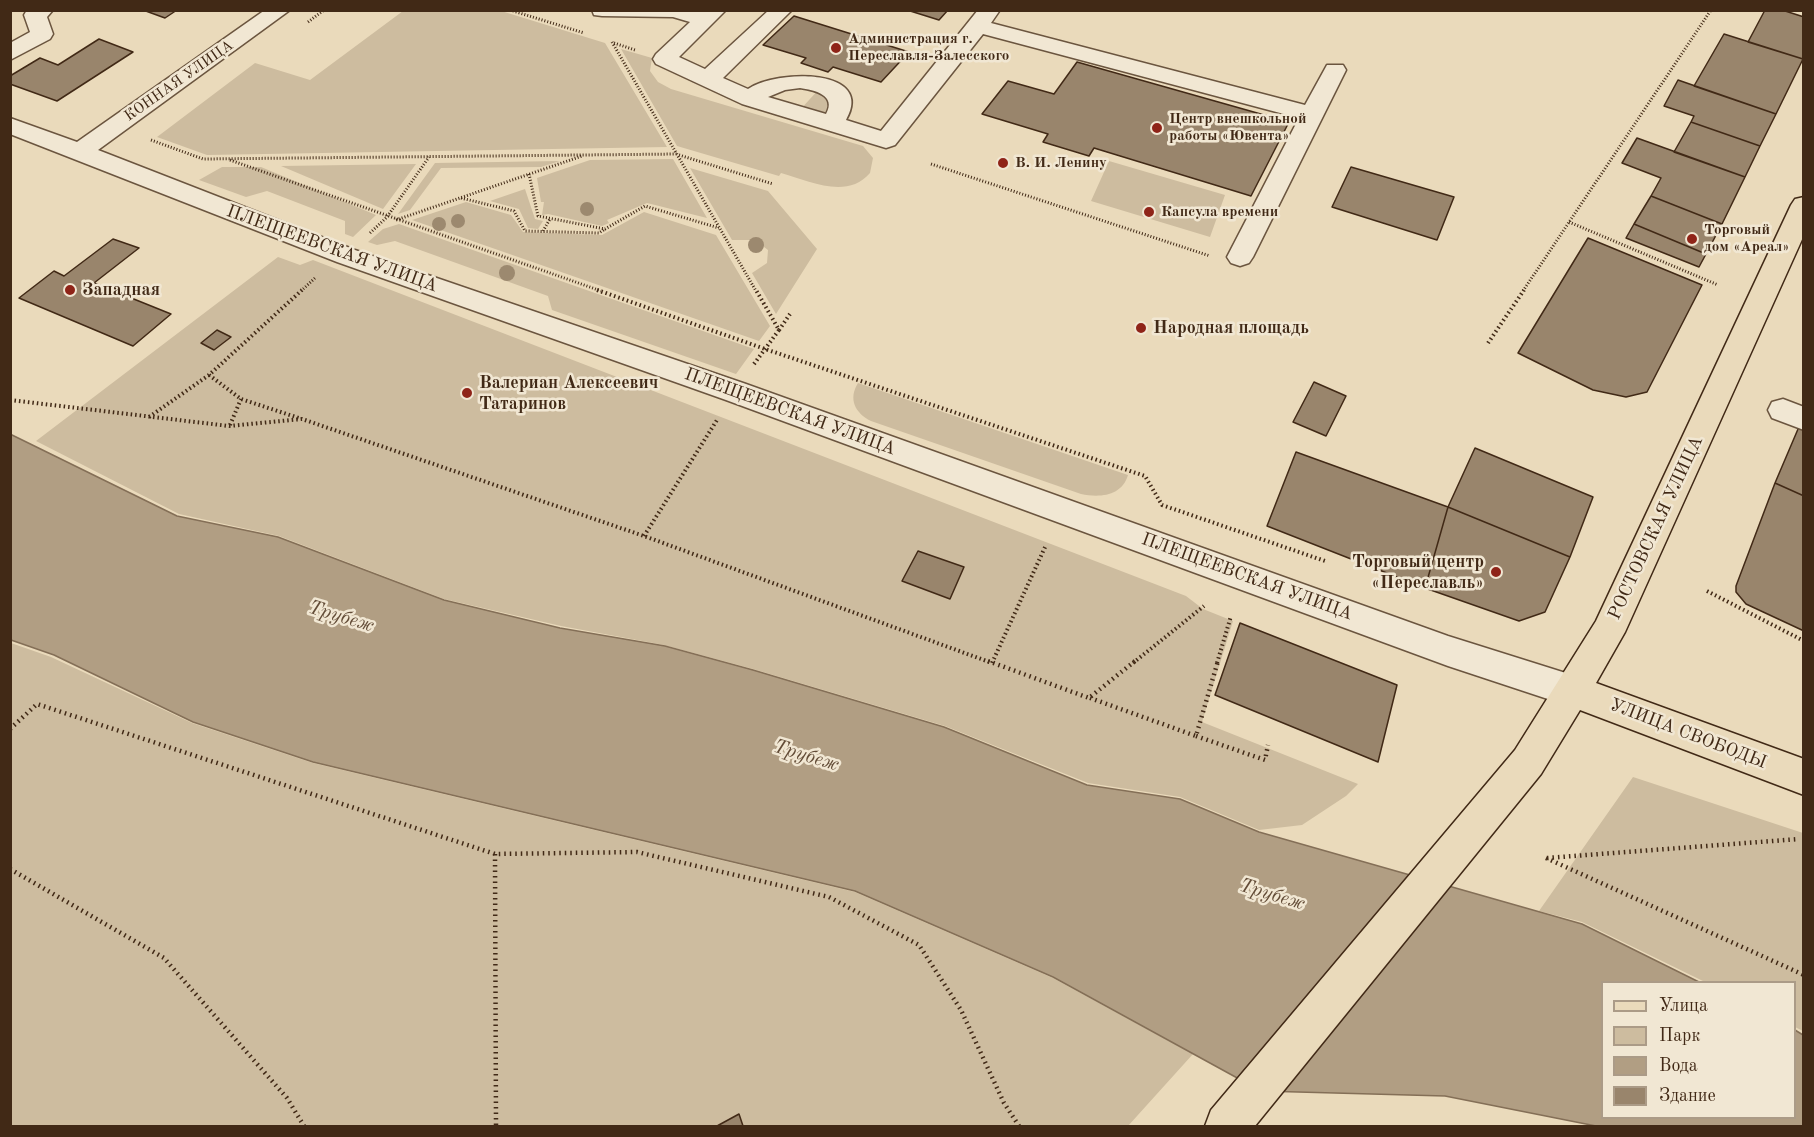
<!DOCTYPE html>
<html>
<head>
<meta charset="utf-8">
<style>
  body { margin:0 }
  #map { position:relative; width:1814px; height:1137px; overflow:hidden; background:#eadabb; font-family:"Old Standard TT",serif }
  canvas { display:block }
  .frame { position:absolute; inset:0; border:12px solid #412916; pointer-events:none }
  .legend { position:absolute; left:1601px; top:981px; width:195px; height:138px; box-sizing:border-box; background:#f1e7d3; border:2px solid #ab9b87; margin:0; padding:8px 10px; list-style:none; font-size:18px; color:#412916 }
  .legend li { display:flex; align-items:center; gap:12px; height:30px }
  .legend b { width:30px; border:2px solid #ab9b87 }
</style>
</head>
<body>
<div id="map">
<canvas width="1814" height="1137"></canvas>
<div class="frame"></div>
<ul class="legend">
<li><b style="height:8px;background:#eadabb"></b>Улица</li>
<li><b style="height:16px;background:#cdbc9f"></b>Парк</li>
<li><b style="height:16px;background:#b19e83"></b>Вода</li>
<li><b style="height:16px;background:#99856c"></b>Здание</li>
</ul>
</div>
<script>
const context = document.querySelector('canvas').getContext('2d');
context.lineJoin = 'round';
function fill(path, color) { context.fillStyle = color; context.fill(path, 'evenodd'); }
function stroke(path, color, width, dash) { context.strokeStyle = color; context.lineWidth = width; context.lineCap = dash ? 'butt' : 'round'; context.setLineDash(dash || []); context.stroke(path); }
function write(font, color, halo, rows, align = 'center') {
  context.font = font + ' "Old Standard TT",serif'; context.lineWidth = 5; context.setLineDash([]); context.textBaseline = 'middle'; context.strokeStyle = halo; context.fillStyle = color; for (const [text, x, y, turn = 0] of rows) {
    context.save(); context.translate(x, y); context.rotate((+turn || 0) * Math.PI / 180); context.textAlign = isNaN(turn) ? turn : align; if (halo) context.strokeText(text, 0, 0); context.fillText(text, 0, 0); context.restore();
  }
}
const green = new Path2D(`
  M 498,10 L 605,43 L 667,147 L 207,155 L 157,137 L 255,63 L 310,80 L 403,11 Z
  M 621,49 L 652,58 L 650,71 L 658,82 L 671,89 L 863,146 L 873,158 L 870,173 C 847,200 809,181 781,173 L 779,176 L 677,146 Z
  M 820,88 L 827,91 L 835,117 L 799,111 Z
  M 673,159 L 707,218 L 647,203 L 607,220 L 609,223 L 602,226 L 548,214 L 542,215 L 544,202 L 541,202 L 537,178 L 590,160 Z
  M 560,161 L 541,167 L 441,168 L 410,210 L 398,214 L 435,163 Z
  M 1109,161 L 1225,195 L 1210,237 L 1091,201 Z
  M 416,164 L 383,209 L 281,166 Z
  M 222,167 L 261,167 L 376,215 L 353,237 L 345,234 L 345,221 L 267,191 L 246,197 L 199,180 Z
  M 690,168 L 768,191 L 817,249 L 776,314 L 752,273 L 767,263 L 768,250 L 755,240 L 732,240 Z
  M 525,189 L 535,219 L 543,221 L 538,229 L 528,228 L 519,209 L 490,201 Z
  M 466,202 L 511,215 L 523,232 L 602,235 L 644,212 L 716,235 L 770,326 L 759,341 L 412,220 Z
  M 399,224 L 754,349 L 736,374 L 552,310 L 548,296 L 395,241 L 377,245 L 368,242 L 383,229 Z
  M 278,257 L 300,265 L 313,260 L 1186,596 L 1203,609 L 1233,621 L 1202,722 L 1358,784 L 1346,796 L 1302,825 L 1259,830 L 1180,797 L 1088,783 L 945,726 L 753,669 L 664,645 L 561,626 L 444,599 L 279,536 L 179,514 L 36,441 Z
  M 858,383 L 1128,475 C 1122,496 1100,498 1081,494 L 871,421 C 855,413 848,399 858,383 Z
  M 11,643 L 51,657 L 192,723 L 313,763 L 855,892 L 1053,978 L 1193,1054 L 1128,1126 L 743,1126 L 738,1114 L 717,1126 L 11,1126 Z
  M 1633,777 L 1803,833 L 1803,1031 L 1795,1027 L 1794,982 L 1705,982 L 1582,922 L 1539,911 Z`);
const water = new Path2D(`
  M 10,434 L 177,516 L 278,537 L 444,600 L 560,628 L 665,646 L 753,670 L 944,727 L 1087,785 L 1180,799 L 1259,832 L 1582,924 L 1699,982 L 1602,982 L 1602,1118 L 1794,1118 L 1795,1030 L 1803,1035 L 1803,1126 L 1596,1126 L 1445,1096 L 1261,1091 L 1053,977 L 855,891 L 313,762 L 193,722 L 54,655 L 11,640 Z`);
const building = new Path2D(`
  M 143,10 L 177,10 L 165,18 Z
  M 907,10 L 948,10 L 939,20 Z
  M 1765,10 L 1782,10 L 1804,17 L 1803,59 L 1748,42 Z
  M 794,16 L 909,52 L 881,82 L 833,67 L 828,72 L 801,63 L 806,58 L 763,45 Z
  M 1724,34 L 1803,59 L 1776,114 L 1694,86 Z
  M 99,39 L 133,52 L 57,101 L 10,84 L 10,76 L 40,58 L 58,65 Z
  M 1077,62 L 1289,122 L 1251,196 L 1094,148 L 1089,156 L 1043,142 L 1048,134 L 982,114 L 1008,81 L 1054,94 Z
  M 1678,80 L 1776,114 L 1760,146 L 1691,122 L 1694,116 L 1664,106 Z
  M 1691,122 L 1760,146 L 1745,177 L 1674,152 Z
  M 1637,138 L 1745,177 L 1722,224 L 1651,196 L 1661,178 L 1622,163 Z
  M 1351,167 L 1454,197 L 1437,240 L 1332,207 Z
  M 1651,196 L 1722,224 L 1706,254 L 1634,224 Z
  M 1634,224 L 1706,254 L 1699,267 L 1626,238 Z
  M 1588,238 L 1702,285 L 1647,392 L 1626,397 L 1593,390 L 1518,353 Z
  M 113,239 L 139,248 L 94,283 L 171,314 L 133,346 L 19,298 L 54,271 L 64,276 Z
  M 217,330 L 231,337 L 214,350 L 201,343 Z
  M 1314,382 L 1346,396 L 1326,436 L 1293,422 Z
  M 1804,415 L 1804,496 L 1775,483 Z
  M 1475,448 L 1593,497 L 1570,557 L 1448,507 Z
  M 1296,452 L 1448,507 L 1425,588 L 1267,526 Z
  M 1775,483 L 1804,496 L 1804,631 L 1746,604 L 1736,592 L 1736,586 Z
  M 1448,507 L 1570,557 L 1545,612 L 1519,621 L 1425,588 Z
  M 918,551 L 964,567 L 950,599 L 902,581 Z
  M 1240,623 L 1397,685 L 1378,762 L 1215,695 Z
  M 739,1114 L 743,1126 L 717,1126 Z`);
const pathFar2 = new Path2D(`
  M 510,10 L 584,33
  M 308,22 L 324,10
  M 612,42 L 756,291
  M 614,43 L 635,50
  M 151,140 L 203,159 L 677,154
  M 679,155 L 773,184
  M 230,160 L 601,291
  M 931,164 L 1210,256
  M 529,174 L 538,216 L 605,229 L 645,206 L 719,228
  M 461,198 L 514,211 L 525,231 L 599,233 L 605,229
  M 396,220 L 582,156
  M 1569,222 L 1718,285
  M 543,231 L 550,219
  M 370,233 L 387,217 L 429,157
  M 301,291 L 315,278
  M 1523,291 L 1711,10`);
const pathFar1 = new Path2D(`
  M 597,290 L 765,349 L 1145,476 L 1162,505 L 1325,561
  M 779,330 L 790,314
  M 1488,343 L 1524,290
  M 754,364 L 779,330 L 756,290
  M 209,375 L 241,399 L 299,418
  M 10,400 L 229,426 L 302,419 L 644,536 L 992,663
  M 149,417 L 209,375 L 302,290
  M 230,425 L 241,399
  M 644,536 L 717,420
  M 1707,591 L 1804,641
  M 992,663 L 1046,545
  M 1133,663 L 1204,606
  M 1217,663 L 1231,616`);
const path = new Path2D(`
  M 988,661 L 1089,698 L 1135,661
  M 1090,698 L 1196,736 L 1218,661
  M 10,729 L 37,704 L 495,854 L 637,852 L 829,897 L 919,945 L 961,1010 L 1004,1103 L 1019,1126
  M 1196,736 L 1265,760 L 1268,745
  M 495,854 L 496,1126
  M 1546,858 L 1804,975
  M 1547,858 L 1799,839
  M 10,869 L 164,958 L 287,1098 L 304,1126`);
const minor = new Path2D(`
  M 27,10 L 53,10 L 47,17 L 53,34 L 50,39 L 10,60 L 10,43 L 30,32 L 24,15 Z
  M 265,10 L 290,10 L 98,150 L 355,250 L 746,384 L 1448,636 L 1572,675 L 1585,680 L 1590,691 L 1585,702 L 1572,707 L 1448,666 L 726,400 L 337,262 L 10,134 L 10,118 L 77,142 Z
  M 592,10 L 726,10 L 679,57 L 705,69 L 769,10 L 792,10 L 723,78 L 748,89 C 777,69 876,68 846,120 L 881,131 L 978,10 L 1000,10 L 991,23 L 1305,105 L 1327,65 L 1343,65 L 1346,70 L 1253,257 L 1249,263 L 1240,266 L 1231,263 L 1227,257 L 1299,118 L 983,34 L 895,145 L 886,148 L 742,104 L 656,64 L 653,59 L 656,54 L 690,22 L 673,17 L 602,16 L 594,15 ZM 800,88 C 814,90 837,95 826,114 L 768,97 L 785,90 Z
  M 1783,399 L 1804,407 L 1804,430 L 1772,418 L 1768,410 L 1772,402 Z`);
const major = new Path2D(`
  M 1804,197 L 1804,235 L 1625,632 L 1596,683 L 1804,759 L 1804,795 L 1580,710 L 1541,774 L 1255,1126 L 1205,1126 L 1211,1110 L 1515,750 L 1596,621 L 1791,205 L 1795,199 Z`);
const trees = [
  [587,209,7],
  [458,221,7],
  [439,224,7],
  [756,245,8],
  [507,273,8]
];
const markers = [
  [836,48,6,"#8f2418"],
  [1157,128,6,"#8f2418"],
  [1003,163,6,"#8f2418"],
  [1149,212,6,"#8f2418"],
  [1692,239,6,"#8f2418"],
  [70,290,6,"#8f2418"],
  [1141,328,6,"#8f2418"],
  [467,393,6,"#8f2418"],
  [1496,572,6,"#8f2418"]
];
const farPoinames = [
  ["Администрация г.",848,39],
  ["Переславля-Залесского",848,56],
  ["Центр внешкольной",1169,119],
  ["работы «Ювента»",1169,136],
  ["В. И. Ленину",1015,163],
  ["Капсула времени",1161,212],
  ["Торговый",1704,230],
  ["дом «Ареал»",1704,247]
];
const farStreetnames = [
  ["КОННАЯ УЛИЦА",179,81,-35]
];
const streetNames = [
  ["ПЛЕЩЕЕВСКАЯ УЛИЦА",332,249,20],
  ["ПЛЕЩЕЕВСКАЯ УЛИЦА",790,412,20],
  ["РОСТОВСКАЯ УЛИЦА",1656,528,-65],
  ["ПЛЕЩЕЕВСКАЯ УЛИЦА",1247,577,20],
  ["УЛИЦА СВОБОДЫ",1688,734,21]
];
const poiNames = [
  ["Западная",82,290],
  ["Народная площадь",1153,328],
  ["Валериан Алексеевич",479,383],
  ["Татаринов",479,404],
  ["Торговый центр",1484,562,"right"],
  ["«Переславль»",1484,583,"right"]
];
const waterNames = [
  ["Трубеж",341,617,17],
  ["Трубеж",806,756,17],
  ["Трубеж",1272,895,17]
];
fill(green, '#cdbc9f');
fill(water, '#b19e83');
stroke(water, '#846f57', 1.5);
fill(building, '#99856c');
stroke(building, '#412916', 1.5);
stroke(minor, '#6b553f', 3);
stroke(major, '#412916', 3);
stroke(pathFar2, '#412916', 3, [1, 2]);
stroke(pathFar1, '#412916', 4, [1.5, 3]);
stroke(path, '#412916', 4.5, [1.5, 4]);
fill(minor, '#f1e7d3');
fill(major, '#eadabb');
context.fillStyle = '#9c896f';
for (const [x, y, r] of trees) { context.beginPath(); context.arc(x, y, r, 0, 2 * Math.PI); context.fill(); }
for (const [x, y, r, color] of markers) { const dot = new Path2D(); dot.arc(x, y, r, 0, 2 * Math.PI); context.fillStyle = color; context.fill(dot); stroke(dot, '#f1e7d3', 2); }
write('bold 15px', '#412916', '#f1e7d3', farPoinames, 'left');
write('15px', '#412916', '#f1e7d3', farStreetnames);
write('18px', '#412916', '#f1e7d3', streetNames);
write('bold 18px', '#412916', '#f1e7d3', poiNames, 'left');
write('italic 20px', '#634c37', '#f1e7d3', waterNames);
</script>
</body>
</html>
